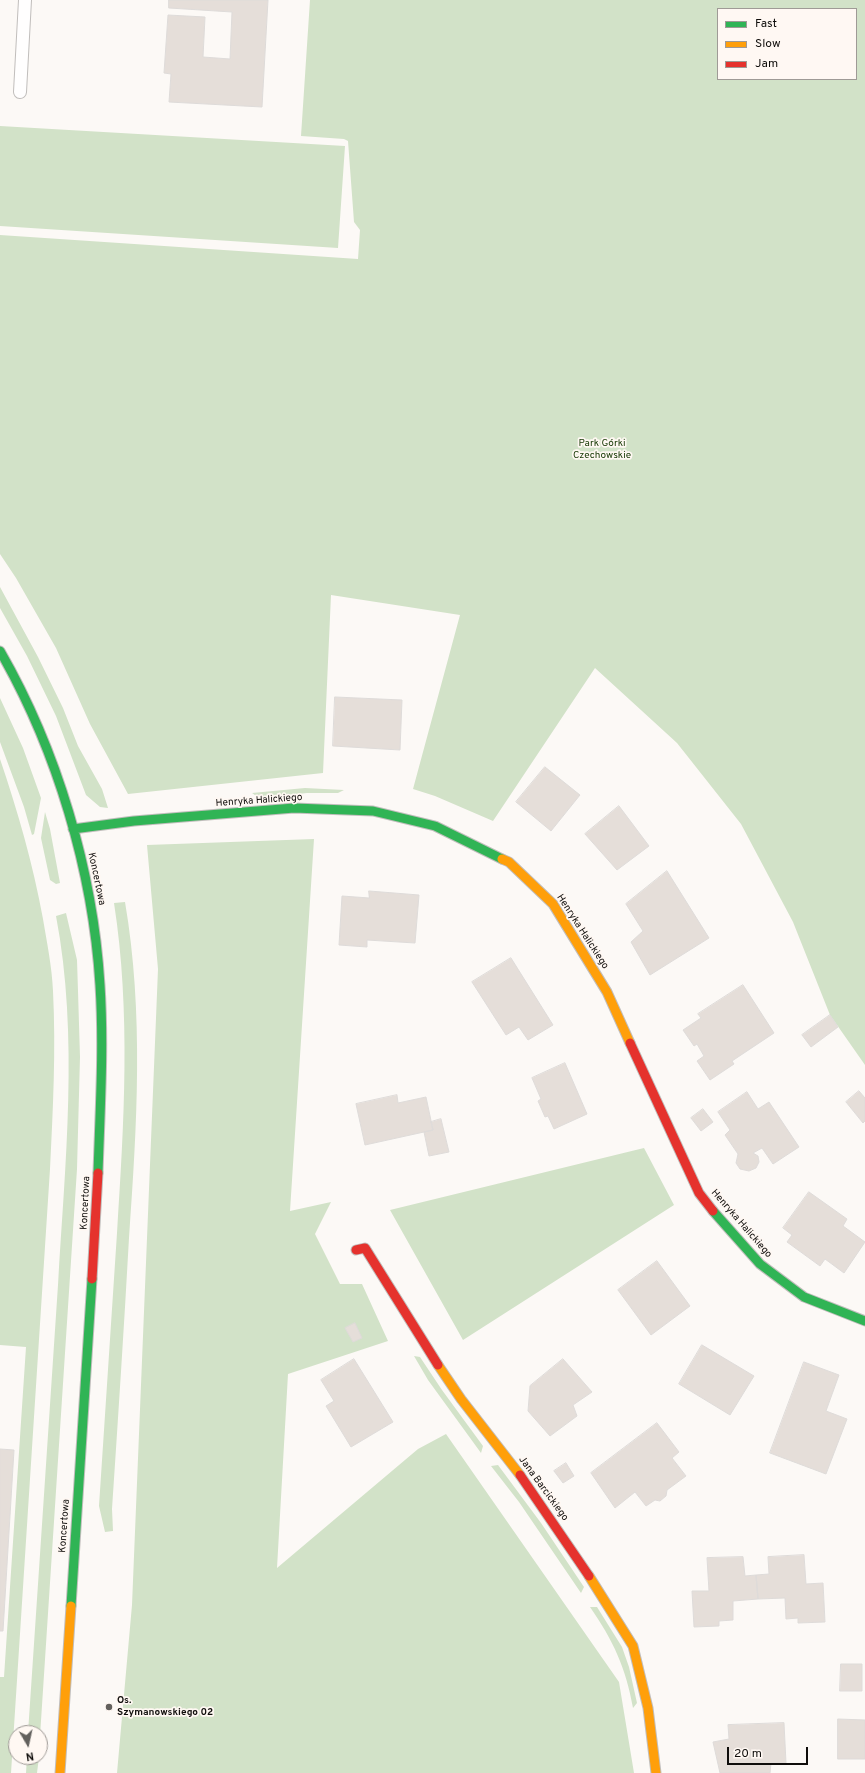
<!DOCTYPE html>
<html>
<head>
<meta charset="utf-8">
<style>
  body { margin:0 }
  #map { position:relative; width:865px; height:1773px; overflow:hidden; background:#fcf9f6; font-family:Overpass,sans-serif }
  canvas { display:block }
  .legend { position:absolute; left:717px; top:8px; width:140px; height:72px; box-sizing:border-box; background:#fff8f3; border:1px solid #9f9a96; margin:0; padding:5px 7px; list-style:none; font-size:12px; color:#0f0d0b }
  .legend li { display:flex; align-items:center; gap:8px; height:20px }
  .legend b { width:20px; border:1px solid #9f9a96 }
  .north { position:absolute; left:8px; top:1725px; width:40px; height:40px; box-sizing:border-box; background:#fff8f3; border:1px solid #9f9a96; border-radius:50%; rotate:171deg; font-size:11px; font-weight:700; line-height:16px; text-align:center; color:#0f0d0b }
  .north::after { content:''; display:block; margin:auto; width:14px; height:18px; background:#62605d; clip-path:polygon(50% 0,100% 100%,50% 72%,0 100%) }
  .scale { position:absolute; left:727px; top:1747px; width:81px; height:18px; box-sizing:border-box; border:2px solid #0f0d0b; border-top:0; padding-left:5px; font-size:12px; line-height:14px; white-space:nowrap; color:#0f0d0b; -webkit-text-stroke:3px #fff8f3; paint-order:stroke }
</style>
</head>
<body>
<div id="map">
<canvas width="865" height="1773"></canvas>
<ul class="legend">
<li><b style="height:5px;background:#30b455"></b>Fast</li>
<li><b style="height:5px;background:#ff9f0a"></b>Slow</li>
<li><b style="height:5px;background:#e5322d"></b>Jam</li>
</ul>
<div class="north">N</div>
<div class="scale">20 m</div>
</div>
<script>
const context = document.querySelector('canvas').getContext('2d');
context.lineJoin = 'round';
function fill(path, color) { context.fillStyle = color; context.fill(path, 'evenodd'); }
function stroke(path, color, width, dash) { context.strokeStyle = color; context.lineWidth = width; context.lineCap = dash ? 'butt' : 'round'; context.setLineDash(dash || []); context.stroke(path); }
function write(font, color, halo, rows, align = 'center') {
  context.font = font + ' Overpass,sans-serif'; context.lineWidth = 3.5; context.setLineDash([]); context.textBaseline = 'middle'; context.strokeStyle = halo; context.fillStyle = color; for (const [text, x, y, turn = 0] of rows) {
    context.save(); context.translate(x, y); context.rotate((+turn || 0) * Math.PI / 180); context.textAlign = isNaN(turn) ? turn : align; if (halo) context.strokeText(text, 0, 0); context.fillText(text, 0, 0); context.restore();
  }
}
const green = new Path2D(`
  M 310,0 L 865,0 L 865,1065 L 830,1015 L 793,922 L 741,824 L 677,743 L 595,668 L 493,821 L 435,796 L 413,789 L 460,615 L 331,595 L 323,773 L 128,794 L 90,724 L 56,648 L 16,578 L 0,554 L 0,235 L 358,259 L 360,230 L 354,222 L 348,141 L 344,139 L 301,136 ZM 718,9 L 856,9 L 856,79 L 718,79 Z
  M 0,126 L 345,146 L 338,248 L 0,226 Z
  M 0,587 L 38,657 L 63,708 L 78,746 L 102,789 L 108,808 L 100,807 L 86,795 L 56,716 L 27,656 L 0,608 Z
  M 0,698 L 23,748 L 41,798 L 34,834 L 32,835 L 24,807 L 0,742 Z
  M 0,759 C 18,812 33,864 43,919 C 47,943 52,967 53,991 C 56,1050 53,1110 50,1169 L 11,1773 L 0,1773 L 0,1677 L 4,1677 L 26,1347 L 0,1345 Z
  M 305,788 L 344,790 L 338,793 L 307,793 L 259,798 L 252,793 Z
  M 45,812 L 50,829 L 60,883 L 56,884 L 50,880 L 41,838 Z
  M 314,839 L 290,1211 L 331,1202 L 315,1234 L 340,1284 L 362,1284 L 388,1341 L 288,1374 L 277,1568 L 418,1449 L 446,1434 L 619,1682 L 634,1773 L 117,1773 L 132,1605 L 158,969 L 147,845 Z
  M 125,902 C 144,1013 137,1126 129,1238 C 124,1328 118,1419 112,1509 L 113,1531 L 105,1532 L 99,1506 C 105,1415 111,1324 117,1233 C 124,1124 131,1012 114,903 Z
  M 66,913 L 77,960 L 78,991 L 80,1057 L 77,1169 L 40,1736 L 40,1733 L 28,1733 C 38,1584 48,1435 58,1285 C 65,1164 79,1036 56,916 Z
  M 644,1148 L 674,1205 L 463,1340 L 390,1210 Z
  M 414,1356 L 420,1357 L 442,1390 L 483,1446 L 481,1453 L 428,1380 Z
  M 498,1465 L 541,1523 L 584,1587 L 581,1593 L 519,1502 L 491,1466 Z
  M 590,1607 L 597,1607 L 622,1647 L 629,1667 L 637,1703 L 633,1708 C 626,1668 613,1640 590,1607 Z
  M 27,1757 L 39,1757 L 37,1773 L 26,1773 Z`);
const building = new Path2D(`
  M 169,0 L 268,0 L 262,107 L 169,102 L 171,74 L 164,73 L 168,15 L 205,17 L 203,57 L 230,59 L 232,12 L 169,8 Z
  M 335,697 L 402,700 L 400,750 L 333,746 Z
  M 545,767 L 580,795 L 551,831 L 516,802 Z
  M 619,806 L 649,846 L 617,870 L 585,834 Z
  M 667,871 L 709,938 L 650,975 L 631,942 L 643,931 L 626,904 Z
  M 369,891 L 419,895 L 415,943 L 367,940 L 367,947 L 339,945 L 342,896 L 369,898 Z
  M 511,958 L 553,1025 L 528,1040 L 519,1027 L 506,1035 L 472,982 Z
  M 743,985 L 774,1033 L 732,1061 L 734,1064 L 710,1080 L 697,1061 L 704,1056 L 697,1044 L 694,1046 L 683,1030 L 701,1018 L 698,1014 Z
  M 830,1015 L 838,1027 L 811,1047 L 802,1035 Z
  M 565,1063 L 587,1114 L 554,1129 L 548,1116 L 545,1117 L 538,1101 L 541,1099 L 532,1078 Z
  M 859,1091 L 865,1098 L 865,1121 L 863,1123 L 846,1102 Z
  M 747,1092 L 758,1109 L 769,1102 L 799,1147 L 773,1164 L 762,1148 L 753,1153 L 758,1156 L 759,1162 L 756,1168 L 749,1171 L 740,1169 L 736,1163 L 738,1154 L 725,1135 L 730,1130 L 718,1112 Z
  M 397,1095 L 398,1103 L 426,1097 L 433,1130 L 365,1145 L 356,1104 Z
  M 703,1109 L 713,1122 L 701,1131 L 691,1118 Z
  M 441,1119 L 449,1152 L 429,1156 L 424,1132 L 433,1130 L 431,1122 Z
  M 809,1192 L 847,1219 L 843,1226 L 865,1242 L 844,1273 L 825,1259 L 820,1266 L 787,1242 L 792,1235 L 783,1228 Z
  M 657,1261 L 690,1306 L 651,1335 L 618,1290 Z
  M 355,1323 L 362,1338 L 353,1342 L 345,1328 Z
  M 702,1345 L 754,1376 L 730,1415 L 679,1384 Z
  M 354,1359 L 393,1422 L 351,1447 L 326,1406 L 334,1401 L 321,1380 Z
  M 563,1359 L 592,1392 L 573,1405 L 577,1416 L 550,1436 L 528,1411 L 530,1386 Z
  M 804,1362 L 839,1375 L 826,1411 L 847,1419 L 826,1474 L 770,1453 Z
  M 657,1423 L 679,1452 L 672,1458 L 686,1476 L 667,1490 L 666,1496 L 660,1501 L 655,1500 L 646,1506 L 635,1492 L 615,1508 L 591,1473 Z
  M 0,1449 L 14,1450 L 3,1631 L 0,1631 Z
  M 566,1463 L 574,1476 L 563,1483 L 554,1471 Z
  M 804,1555 L 806,1584 L 823,1583 L 825,1622 L 798,1623 L 798,1618 L 786,1619 L 785,1598 L 758,1599 L 756,1575 L 769,1574 L 768,1557 Z
  M 743,1557 L 745,1576 L 756,1575 L 758,1599 L 733,1601 L 733,1620 L 719,1621 L 719,1626 L 694,1627 L 692,1591 L 709,1591 L 707,1558 Z
  M 841,1664 L 862,1664 L 862,1691 L 840,1691 Z
  M 838,1719 L 865,1720 L 865,1759 L 838,1759 Z
  M 784,1723 L 786,1763 L 771,1763 L 770,1773 L 720,1773 L 713,1742 L 729,1739 L 728,1725 Z`);
const lane = new Path2D(`
  M 20,92 L 25,0`);
const fast = new Path2D(`
  M 0,651 C 57,750 93,871 100,985 C 104,1047 100,1110 98,1173
  M 73,829 L 134,821 L 294,808 L 373,811 L 435,826 L 502,859
  M 713,1211 L 760,1264 L 804,1297 L 865,1321
  M 71,1606 L 92,1279`);
const slow = new Path2D(`
  M 502,859 L 509,862 L 553,904 L 607,992 L 630,1043
  M 438,1365 L 461,1399 L 520,1475
  M 589,1576 L 633,1646 L 648,1708 L 656,1773
  M 60,1773 L 71,1606`);
const jam = new Path2D(`
  M 630,1043 L 699,1193 L 713,1211
  M 356,1250 L 365,1248 L 438,1365
  M 92,1279 L 98,1173
  M 520,1475 L 589,1576`);
const markers = [
  [109,1707,4,"#62605d"]
];
const parkNames = [
  ["Park Górki",602,444],
  ["Czechowskie",602,456]
];
const streetNames = [
  ["Henryka Halickiego",259,801,-4],
  ["Koncertowa",96,879,78],
  ["Henryka Halickiego",582,932,57],
  ["Koncertowa",86,1203,-87],
  ["Henryka Halickiego",741,1224,49],
  ["Jana Barcickiego",543,1489,54],
  ["Koncertowa",65,1526,-86]
];
const poiNames = [
  ["Os.",117,1701],
  ["Szymanowskiego 02",117,1713]
];
fill(green, '#d2e2c8');
fill(building, '#e5ded9');
stroke(building, '#dedbd9', 1);
stroke(lane, '#c1bebc', 14);
stroke(fast, '#c1bebc', 11);
stroke(slow, '#c1bebc', 11);
stroke(jam, '#c1bebc', 11);
stroke(lane, '#fffefe', 12);
stroke(fast, '#30b455', 9);
stroke(slow, '#ff9f0a', 9);
stroke(jam, '#e5322d', 9);
for (const [x, y, r, color] of markers) { const dot = new Path2D(); dot.arc(x, y, r, 0, 2 * Math.PI); context.fillStyle = color; context.fill(dot); stroke(dot, '#fff8f3', 1.5); }
write('10px', '#133600', '#fff8f3', parkNames);
write('10px', '#0f0d0b', '#fff8f3', streetNames);
write('bold 10px', '#0f0d0b', '#fff8f3', poiNames, 'left');
</script>
</body>
</html>
